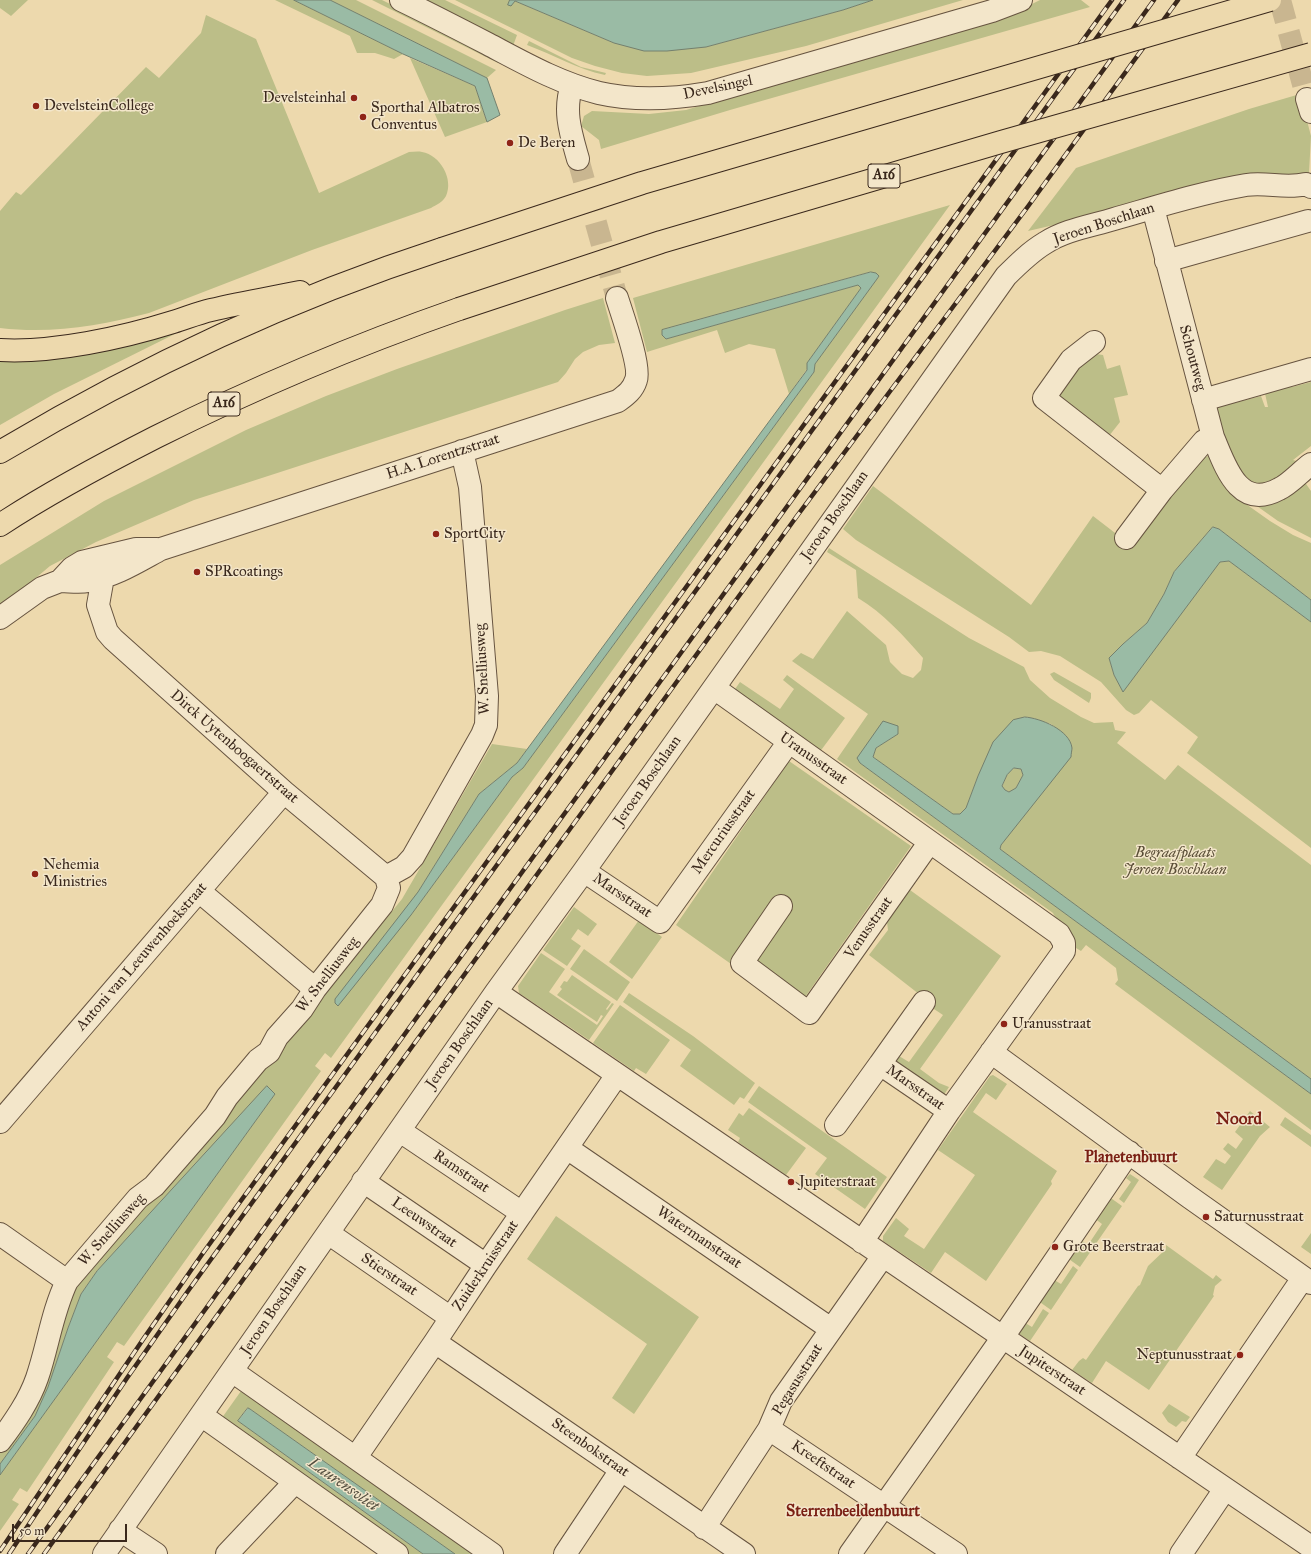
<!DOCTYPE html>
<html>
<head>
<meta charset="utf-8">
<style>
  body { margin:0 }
  #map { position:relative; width:1311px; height:1554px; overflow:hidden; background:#edd9ad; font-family:"IM FELL Great Primer",serif }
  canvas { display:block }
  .scale { position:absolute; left:12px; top:1524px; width:115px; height:18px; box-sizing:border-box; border:2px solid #3a281c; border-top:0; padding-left:5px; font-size:12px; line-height:14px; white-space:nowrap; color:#3a281c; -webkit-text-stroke:3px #f3e6ca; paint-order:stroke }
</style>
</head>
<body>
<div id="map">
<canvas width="1311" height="1554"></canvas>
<div class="scale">50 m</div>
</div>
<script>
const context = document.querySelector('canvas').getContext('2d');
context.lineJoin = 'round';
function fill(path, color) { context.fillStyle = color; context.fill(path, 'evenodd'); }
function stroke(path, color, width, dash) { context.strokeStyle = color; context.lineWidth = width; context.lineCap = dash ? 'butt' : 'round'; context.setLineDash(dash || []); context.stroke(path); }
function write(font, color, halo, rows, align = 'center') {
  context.font = font + ' "IM FELL Great Primer",serif'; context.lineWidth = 3; context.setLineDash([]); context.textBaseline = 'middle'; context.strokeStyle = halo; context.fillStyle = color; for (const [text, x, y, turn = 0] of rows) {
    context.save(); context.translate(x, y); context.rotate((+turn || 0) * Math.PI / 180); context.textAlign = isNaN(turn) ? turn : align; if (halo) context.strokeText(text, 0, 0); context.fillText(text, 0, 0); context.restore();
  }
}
const green = new Path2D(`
  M 0,0 L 28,0 L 11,16 L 0,8 Z
  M 275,0 L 294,0 L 403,54 L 394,59 L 375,53 L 357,53 L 350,36 Z
  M 330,0 L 356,0 L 496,70 L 487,78 Z
  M 372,0 L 382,0 L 458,38 L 499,61 L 498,63 Z
  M 420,0 L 445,0 L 517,35 L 513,46 Z
  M 455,0 L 510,0 L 509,5 L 515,1 L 614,43 L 706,47 L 843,10 L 873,0 L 963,0 L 806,46 L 691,73 L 647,76 L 622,73 L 595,66 L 572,58 Z
  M 1040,0 L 1081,0 L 1090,7 L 730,110 L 601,149 L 599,140 L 581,126 L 584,116 L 592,111 L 649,114 L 686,110 L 1024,8 Z
  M 206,15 L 256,39 L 319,193 L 409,152 C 413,152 418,151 422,152 C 440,155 454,179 446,196 C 443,202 436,205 431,208 L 312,250 L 149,313 C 100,326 51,334 0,328 L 0,211 L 16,192 L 21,195 L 146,67 L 159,78 L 201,33 Z
  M 529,41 L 581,67 L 606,73 L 605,75 C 577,69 554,55 527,45 Z
  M 410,58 L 475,86 L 487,122 L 445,137 Z
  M 1300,94 L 1311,136 L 1309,173 L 1302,181 L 1132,207 L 1028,231 L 1076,168 L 1249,109 Z
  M 950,205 L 331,1058 L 325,1053 L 315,1066 L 321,1071 L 124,1346 L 117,1342 L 107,1357 L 114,1362 L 27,1492 L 20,1488 L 12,1500 L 19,1504 L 0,1531 L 0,1475 L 275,1094 L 267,1087 L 97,1271 L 81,1294 L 68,1328 L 48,1387 L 35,1416 L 0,1464 L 0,1451 L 58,1334 L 75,1288 L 227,1104 L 242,1096 L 402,899 L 492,744 L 527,749 L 517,763 L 479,794 L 418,892 L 411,915 L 512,777 L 523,768 L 814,372 L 815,364 L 879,276 L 876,273 L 870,272 L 663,330 L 666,339 L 858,285 L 861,288 L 807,363 L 807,369 L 789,394 L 775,349 L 749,344 L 725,353 L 717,330 L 647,352 L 633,298 Z
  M 603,298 L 615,343 L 599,345 L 583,352 L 575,359 L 566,373 L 558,382 L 194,500 L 96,542 L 50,566 L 0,608 L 0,565 L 104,501 L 246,430 L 326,396 L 397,369 L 565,310 Z
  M 197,323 L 54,394 L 0,425 L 0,361 Z
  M 1089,353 L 1103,355 L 1107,369 L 1120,365 L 1128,395 L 1114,398 L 1120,422 L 1105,441 L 1057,396 Z
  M 1311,382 L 1311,446 L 1293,460 L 1303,463 L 1263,490 L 1234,474 L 1215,405 L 1232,398 L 1234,403 L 1261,396 L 1265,407 L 1268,407 L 1264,389 L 1284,383 L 1292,387 Z
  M 1201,452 L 1206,457 L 1211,454 L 1220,479 L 1229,492 L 1270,521 L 1293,535 L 1311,543 L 1311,600 L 1219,529 L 1213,527 L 1174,572 L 1164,594 L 1147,623 L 1123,644 L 1109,658 L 1114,675 L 1123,691 L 1219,562 L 1229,561 L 1311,622 L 1311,848 L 1187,753 L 1198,737 L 1151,700 L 1139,713 L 1134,715 L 1126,710 L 1101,682 L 1060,656 L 1041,651 L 1029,652 L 1009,637 L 856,540 L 843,529 L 873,486 L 1031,605 L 1093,516 L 1132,546 Z
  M 1304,481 L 1311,491 L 1311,538 L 1278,521 L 1254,504 C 1270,506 1280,502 1292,492 C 1296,488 1301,485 1304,481 Z
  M 829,548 L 969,638 L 1024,667 L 1030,680 L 1050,698 L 1081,717 L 1094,723 L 1113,722 L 1115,730 L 1126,732 L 1117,743 L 1165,780 L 1178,765 L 1311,865 L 1311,1079 L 1000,849 L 1001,845 L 1068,738 L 1051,724 L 1025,717 L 1020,719 L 978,776 L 966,809 L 960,814 L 953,814 L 873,757 L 876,748 L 898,734 L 898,726 L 860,763 L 1311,1094 L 1311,1130 L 1115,984 L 1118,980 L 1116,968 L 1086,945 L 1081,951 L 1076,948 C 1074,938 1069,929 1062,923 C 1058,919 1055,918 1053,913 L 837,759 L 868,714 L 792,661 L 801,653 L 813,659 L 847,611 L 886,645 L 890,662 L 902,674 L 913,678 L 921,670 L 923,658 C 904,636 883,613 858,598 L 856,570 L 827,552 Z
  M 1054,672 L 1091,693 L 1091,698 L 1089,703 L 1054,680 L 1050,674 Z
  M 787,675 L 845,718 L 819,753 L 733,692 L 740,682 L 780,709 L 794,689 L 783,680 Z
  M 789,761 L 911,846 L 796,1010 L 676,925 Z
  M 1014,768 L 1021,769 L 1023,775 L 1016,788 L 1010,792 L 1005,790 L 1002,787 L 1007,775 Z
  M 910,890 L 1001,956 L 920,1069 L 939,1083 L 949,1087 L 942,1098 L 893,1064 L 899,1056 L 909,1062 L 943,1015 L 934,1009 L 933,1005 L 869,955 L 888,930 L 887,922 Z
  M 574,907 L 597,924 L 588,936 L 578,929 L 571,939 L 581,946 L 567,966 L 543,950 Z
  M 639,920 L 662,937 L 632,979 L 609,962 Z
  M 584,949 L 630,982 L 617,1001 L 570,969 Z
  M 541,953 L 565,969 L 549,992 L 597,1025 L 603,1016 L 601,1015 L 597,1022 L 557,995 L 562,989 L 560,987 L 564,981 L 567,982 L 572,975 L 611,1002 L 606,1009 L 607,1010 L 612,1003 L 614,1004 L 589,1040 L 519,993 L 518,986 Z
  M 629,993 L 693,1036 L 755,1083 L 744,1099 L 740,1097 L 734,1105 L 680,1066 L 691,1050 L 623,1002 Z
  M 620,1005 L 670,1040 L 646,1074 L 636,1068 L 634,1071 L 593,1043 Z
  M 993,1075 L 1007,1084 L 996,1100 L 986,1093 L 973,1112 L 1057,1171 L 1051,1181 L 1052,1184 L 986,1281 L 945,1252 L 931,1273 L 883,1241 L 883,1236 L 896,1218 L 909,1229 L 904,1236 L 924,1249 L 975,1175 L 938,1150 L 990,1076 Z
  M 759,1086 L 887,1177 L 865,1209 L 815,1174 L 827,1158 L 748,1102 Z
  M 749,1108 L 806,1148 L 786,1175 L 738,1142 L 740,1138 L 728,1130 L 739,1113 L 743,1116 Z
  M 1250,1111 L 1270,1127 L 1260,1136 L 1222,1190 L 1203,1177 L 1216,1159 L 1225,1164 L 1231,1156 L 1223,1149 L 1228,1143 L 1236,1149 L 1243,1139 L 1235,1132 Z
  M 1285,1117 L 1311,1135 L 1311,1147 L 1280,1125 Z
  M 1130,1174 L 1139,1180 L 1124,1203 L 1119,1199 L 1131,1182 L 1126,1178 Z
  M 1108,1196 L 1122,1206 L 1095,1245 L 1090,1242 L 1102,1224 L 1094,1218 Z
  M 556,1216 L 699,1317 L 634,1414 L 612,1398 L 647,1344 L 527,1259 Z
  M 1311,1233 L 1311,1254 L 1301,1247 Z
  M 1079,1239 L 1093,1248 L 1080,1267 L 1066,1257 Z
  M 1166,1245 L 1213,1279 L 1216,1275 L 1222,1280 L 1215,1286 L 1213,1295 L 1214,1296 L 1149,1390 L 1106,1361 L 1092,1383 L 1072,1370 L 1079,1361 L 1083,1358 L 1086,1360 L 1138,1286 L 1140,1285 L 1148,1266 L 1166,1249 Z
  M 1073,1266 L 1078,1270 L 1051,1310 L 1037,1300 L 1051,1278 L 1061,1284 Z
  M 1043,1309 L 1049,1313 L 1030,1341 L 1018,1333 L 1022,1321 L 1032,1327 Z
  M 246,1384 L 484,1554 L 455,1554 L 250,1409 L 247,1408 L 238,1421 L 423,1554 L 406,1554 L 219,1422 Z
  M 1169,1404 L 1190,1417 L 1186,1422 L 1182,1421 L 1176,1427 L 1168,1422 L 1162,1413 Z`);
const water = new Path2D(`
  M 294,0 L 330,0 L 487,78 L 500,115 L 487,122 L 475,86 L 403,54 Z
  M 510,0 L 873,0 L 843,10 L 706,47 L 667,51 L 644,51 L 614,43 L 515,1 L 511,6 L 508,5 Z
  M 871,272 L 876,273 L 879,276 L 877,279 L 815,364 L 814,372 L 523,768 L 512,777 L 411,915 L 338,1006 L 335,1003 L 335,999 L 418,892 L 479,794 L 517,763 L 807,370 L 807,363 L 861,288 L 858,285 L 666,339 L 662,335 L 662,330 Z
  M 1213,527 L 1219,529 L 1311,600 L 1311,622 L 1229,561 L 1220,562 L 1123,692 L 1114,675 L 1109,658 L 1123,644 L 1147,623 L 1164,594 L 1174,572 Z
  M 1025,717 C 1040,718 1070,730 1072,748 C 1072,750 1071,754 1071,757 L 1001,845 L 1000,849 L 1311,1079 L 1311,1094 L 860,763 L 857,758 L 883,721 L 898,726 L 898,734 L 876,748 L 873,757 L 953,814 L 960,814 L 966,808 L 978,776 L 993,742 L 1013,720 ZM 1014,768 L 1021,769 L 1023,775 L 1016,788 L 1009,792 L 1005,790 L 1002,786 L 1007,775 Z
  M 267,1086 L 275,1094 L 0,1475 L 0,1464 L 35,1416 L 48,1387 L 68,1328 L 81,1294 L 97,1271 Z
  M 248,1408 L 250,1409 L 455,1554 L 423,1554 L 238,1421 Z`);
const minorTunnel = new Path2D(`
  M 1280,0 L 1307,99
  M 578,159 L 617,298`);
const minor = new Path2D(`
  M 401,0 C 430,14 459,29 488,44 C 524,63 559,83 599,93 C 634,101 673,99 708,93 L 992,11 L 1021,0
  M 572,85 C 563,111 571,134 578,159
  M 1307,99 L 1311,112
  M 1166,261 L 1308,221
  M 1094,342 L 1071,360 L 1044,398 L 1162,490 L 1204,441 L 1213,437 L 1153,208
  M 1203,400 L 1311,369
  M 1213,437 C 1225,465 1238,511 1279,489 C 1290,484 1301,471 1311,464
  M 1126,538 L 1162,490
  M 103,577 L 98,605 L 107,632 L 113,639 L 284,792 L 386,877
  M 60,581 C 69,581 79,583 88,581 C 115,576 137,562 161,549 L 618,401 C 626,395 633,390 636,380 C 641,367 622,314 617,298
  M 0,618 L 42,588 L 60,581 L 72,568 L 82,562 L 136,549 L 157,549
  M 714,688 L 1059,934 L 1064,943 L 1064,951 L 949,1111 L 862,1242
  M 584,871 L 660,922 L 788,743
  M 386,877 L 404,867 L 413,857 L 482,735 L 486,725 L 487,696 L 470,487 L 462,451
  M 199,891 L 315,989
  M 781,906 L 742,963 L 809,1013 L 929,843
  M 496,992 L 1311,1547
  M 924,1002 L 880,1064 L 949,1111
  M 991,1052 L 1188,1196 L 1311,1283
  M 0,1122 L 284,792
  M 836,1125 L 880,1064
  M 400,1131 L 522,1213
  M 567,1148 L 831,1329
  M 363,1181 L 486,1265
  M 328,1233 L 451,1318
  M 0,1234 L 67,1281
  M 435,1342 L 744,1554
  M 232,1371 L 492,1554
  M 201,1415 L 397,1554
  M 769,1429 L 956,1554
  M 0,1441 C 15,1421 29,1401 37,1378 C 48,1346 52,1312 67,1281 L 138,1198 L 154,1186 L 215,1116 L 227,1097 L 258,1060 L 269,1052 L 277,1037 L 302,1009 L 315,989 L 382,905 L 389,888 L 386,877
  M 356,1457 L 435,1342 L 486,1265 L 617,1075
  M 1180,1458 L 1303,1278
  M 704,1528 L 769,1429 L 781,1401 L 883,1256
  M 120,1530 L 156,1554
  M 104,1554 L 496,992 L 584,871 L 1006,276 C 1018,264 1030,252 1045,243 C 1065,230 1091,226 1114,219 C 1156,207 1203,192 1246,185 C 1267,182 1286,189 1306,184 L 1311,187
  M 227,1554 L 295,1482
  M 565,1554 L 621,1470
  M 850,1554 L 1003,1337 L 1129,1152
  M 1181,1554 L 1225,1489`);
const highway = new Path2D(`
  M 0,350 C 53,353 122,338 173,322 C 186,318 198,313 211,310 C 240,303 270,298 300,292
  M 0,452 C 139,369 288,299 442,249
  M 0,525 C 50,492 103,464 156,437 C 254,388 356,345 459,309`);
const rail = new Path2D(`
  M 0,1551 L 144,1338 L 203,1253 L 1112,0
  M 9,1554 L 127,1378 L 188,1291 L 1124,0
  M 28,1554 L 1154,0
  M 44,1554 L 797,516 L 1029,205 L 1178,0`);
const highwayBridge = new Path2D(`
  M 442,249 L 642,183 L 1270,0
  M 459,309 L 661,242 L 1001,142 L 1311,54`);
const markers = [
  [354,98,4,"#8f2418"],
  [36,106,4,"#8f2418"],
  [363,117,4,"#8f2418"],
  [510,143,4,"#8f2418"],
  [436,534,4,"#8f2418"],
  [197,572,4,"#8f2418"],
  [35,874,4,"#8f2418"],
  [1004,1024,4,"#8f2418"],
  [791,1182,4,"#8f2418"],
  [1206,1217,4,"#8f2418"],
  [1055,1247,4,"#8f2418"],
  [1240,1355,4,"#8f2418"]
];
const shields = [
  [884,176,32],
  [224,404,32]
];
const shieldNames = [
  ["A16",884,176],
  ["A16",224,404]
];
const streetNames = [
  ["Develsingel",718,88,-12],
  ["Jeroen Boschlaan",1104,224,-18],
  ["Schoutweg",1192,358,75],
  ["H.A. Lorentzstraat",443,457,-18],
  ["Jeroen Boschlaan",835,516,-55],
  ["W. Snelliusweg",483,669,-93],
  ["Dirck Uytenboogaertstraat",234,747,41],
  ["Uranusstraat",813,759,35],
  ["Jeroen Boschlaan",648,781,-55],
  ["Mercuriusstraat",724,832,-55],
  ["Marsstraat",622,896,34],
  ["Venusstraat",869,928,-55],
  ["Antoni van Leeuwenhoekstraat",142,957,-49],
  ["W. Snelliusweg",328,975,-52],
  ["Jeroen Boschlaan",460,1044,-55],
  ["Marsstraat",915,1088,35],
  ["Ramstraat",461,1172,34],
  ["Leeuwstraat",424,1223,35],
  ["W. Snelliusweg",112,1230,-48],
  ["Watermanstraat",699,1238,34],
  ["Zuiderkruisstraat",486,1266,-56],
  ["Stierstraat",389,1275,34],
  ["Jeroen Boschlaan",274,1310,-56],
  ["Jupiterstraat",1052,1371,34],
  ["Pegasusstraat",798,1380,-58],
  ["Steenbokstraat",590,1448,35],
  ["Kreeftstraat",823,1465,34]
];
const poiNames = [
  ["Develsteinhal",346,98,"right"],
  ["DevelsteinCollege",44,106],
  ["Sporthal Albatros",371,108],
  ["Conventus",371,125],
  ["De Beren",518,143],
  ["SportCity",444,534],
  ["SPRcoatings",205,572],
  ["Nehemia",43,865],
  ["Ministries",43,882],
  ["Uranusstraat",1012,1024],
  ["Jupiterstraat",799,1182],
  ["Saturnusstraat",1214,1217],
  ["Grote Beerstraat",1063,1247],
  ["Neptunusstraat",1232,1355,"right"]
];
const parkNames = [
  ["Begraafplaats",1175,853],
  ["Jeroen Boschlaan",1175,870]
];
const neighbourhoodNames = [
  ["Planetenbuurt",1131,1158],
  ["Sterrenbeeldenbuurt",853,1512]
];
const waterNames = [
  ["Laurensvliet",343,1485,35]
];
const quarterNames = [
  ["Noord",1239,1120]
];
fill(green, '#bcbe88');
fill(water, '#9abba5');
stroke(water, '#74806e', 1);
stroke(minorTunnel, '#c9b690', 22, [22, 11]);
stroke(minor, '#675440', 24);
stroke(highway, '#3a281c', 24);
stroke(minor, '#f3e6ca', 22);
stroke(highway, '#edd9ad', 22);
stroke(rail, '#3a281c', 4.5);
stroke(rail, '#f3e6ca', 3, [9]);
stroke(highwayBridge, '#3a281c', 24, []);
stroke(highwayBridge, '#edd9ad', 22);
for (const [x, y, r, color] of markers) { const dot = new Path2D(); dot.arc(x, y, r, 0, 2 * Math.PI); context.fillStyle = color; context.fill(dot); stroke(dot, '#f3e6ca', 1.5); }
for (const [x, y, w] of shields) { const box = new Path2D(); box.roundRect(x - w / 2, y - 12, w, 24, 3); context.fillStyle = '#f3e6ca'; context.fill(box); stroke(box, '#3a281c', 1); }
write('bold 14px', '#3a281c', null, shieldNames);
write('15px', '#3a281c', '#f3e6ca', streetNames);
write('15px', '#3a281c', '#f3e6ca', poiNames, 'left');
write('italic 15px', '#5a4e37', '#f3e6ca', parkNames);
write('bold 16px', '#7a1f14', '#f3e6ca', neighbourhoodNames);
write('italic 16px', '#524d3e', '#f3e6ca', waterNames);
write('bold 17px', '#7a1f14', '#f3e6ca', quarterNames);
</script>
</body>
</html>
